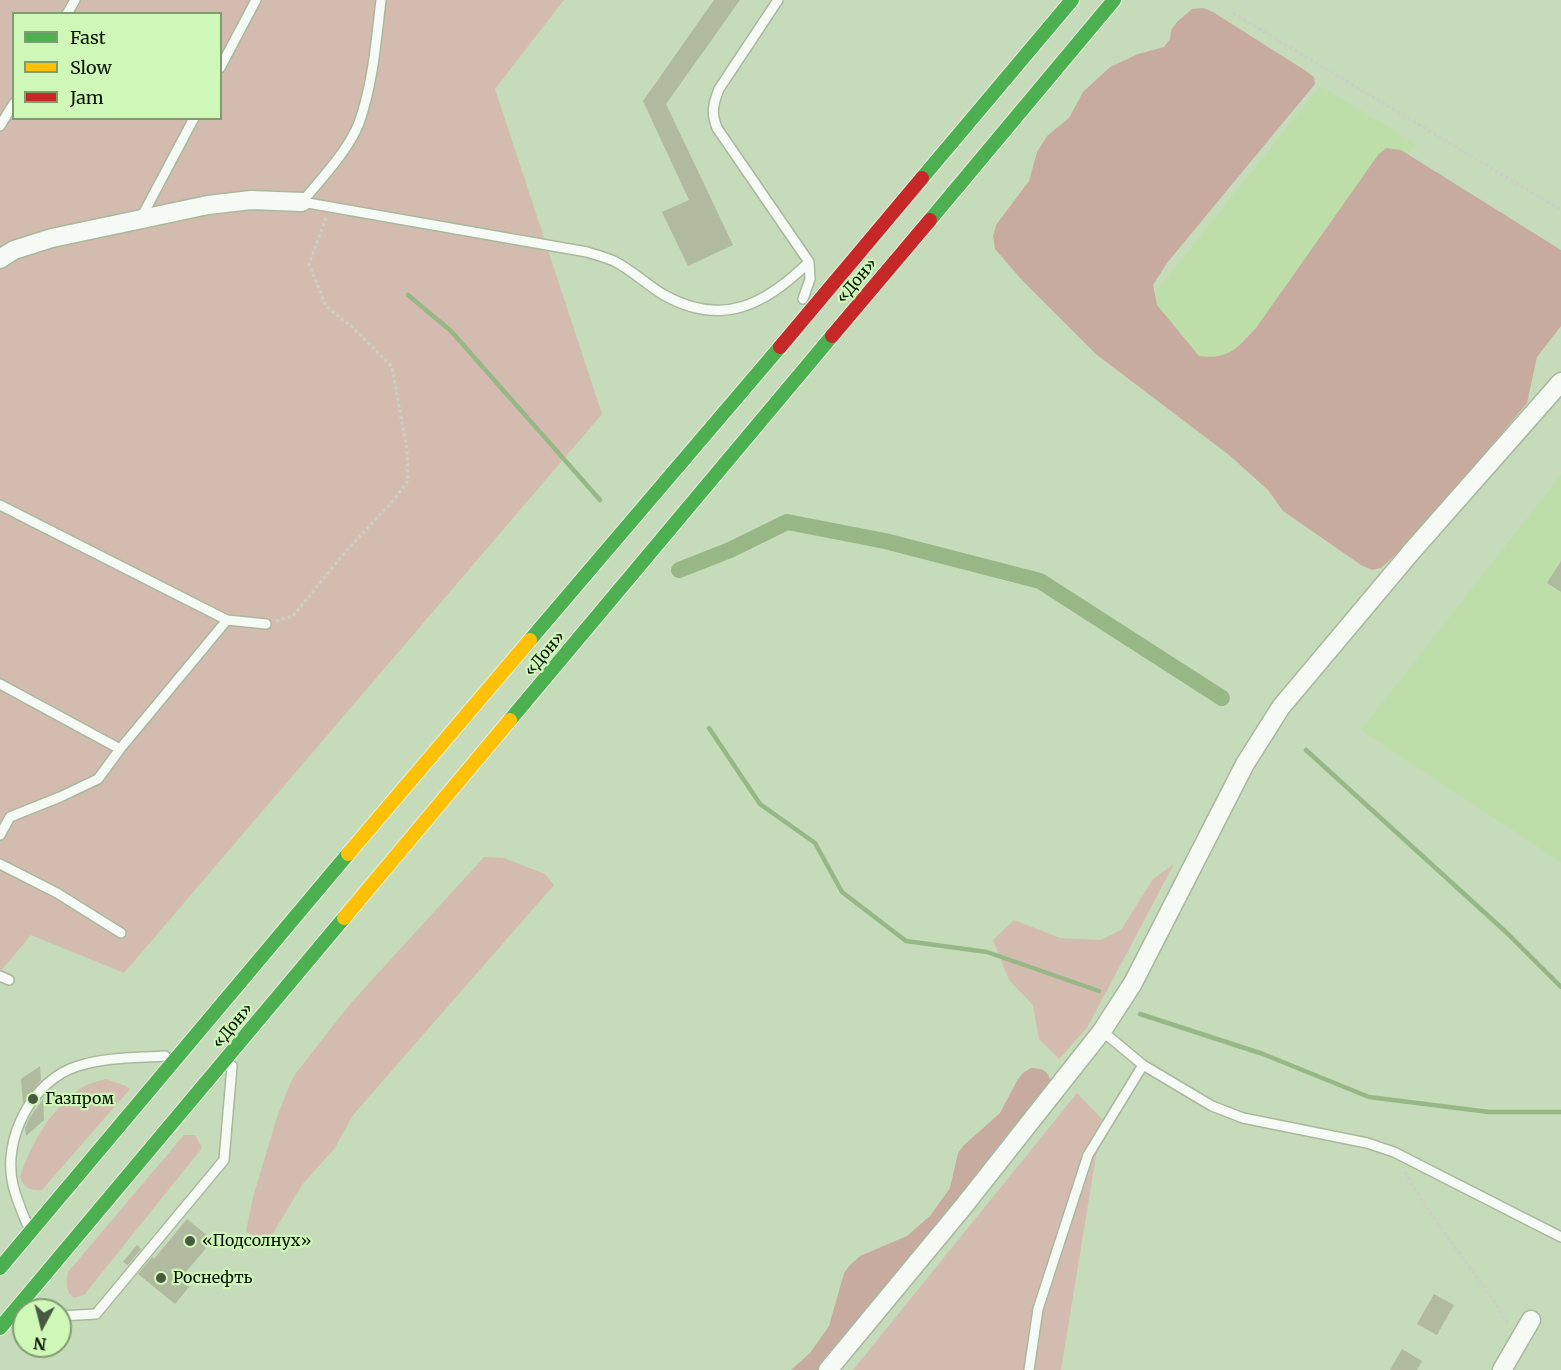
<!DOCTYPE html>
<html>
<head>
<meta charset="utf-8">
<style>
  body { margin:0 }
  #map { position:relative; width:1561px; height:1370px; overflow:hidden; background:#c6dbb9; font-family:Merriweather,serif }
  canvas { display:block }
  .legend { position:absolute; left:12px; top:12px; width:210px; height:108px; box-sizing:border-box; background:#cff7b8; border:2px solid #7f9c6f; margin:0; padding:8px 10px; list-style:none; font-size:18px; color:#061301 }
  .legend li { display:flex; align-items:center; gap:12px; height:30px }
  .legend b { width:30px; border:2px solid #7f9c6f }
  .north { position:absolute; left:12px; top:1298px; width:60px; height:60px; box-sizing:border-box; background:#cff7b8; border:2px solid #7f9c6f; border-radius:50%; rotate:187deg; font-size:16px; font-weight:700; line-height:24px; text-align:center; color:#061301 }
  .north::after { content:''; display:block; margin:auto; width:21px; height:27px; background:#495941; clip-path:polygon(50% 0,100% 100%,50% 72%,0 100%) }
</style>
</head>
<body>
<div id="map">
<canvas width="1561" height="1370"></canvas>
<ul class="legend">
<li><b style="height:8px;background:#4caf50"></b>Fast</li>
<li><b style="height:8px;background:#ffc107"></b>Slow</li>
<li><b style="height:8px;background:#c62828"></b>Jam</li>
</ul>
<div class="north">N</div>
</div>
<script>
const context = document.querySelector('canvas').getContext('2d');
context.lineJoin = 'round';
function fill(path, color) { context.fillStyle = color; context.fill(path, 'evenodd'); }
function stroke(path, color, width, dash) { context.strokeStyle = color; context.lineWidth = width; context.lineCap = dash ? 'butt' : 'round'; context.setLineDash(dash || []); context.stroke(path); }
function write(font, color, halo, rows, align = 'center') {
  context.font = font + ' Merriweather,serif'; context.lineWidth = 4.5; context.setLineDash([]); context.textBaseline = 'middle'; context.strokeStyle = halo; context.fillStyle = color; for (const [text, x, y, turn = 0] of rows) {
    context.save(); context.translate(x, y); context.rotate((+turn || 0) * Math.PI / 180); context.textAlign = isNaN(turn) ? turn : align; if (halo) context.strokeText(text, 0, 0); context.fillText(text, 0, 0); context.restore();
  }
}
const built = new Path2D(`
  M 1320,86 L 1416,144 L 1218,389 L 1148,302 Z
  M 1561,475 L 1561,862 L 1361,730 Z`);
const green = new Path2D(`
  M 0,0 L 564,0 L 495,89 L 602,414 L 124,973 L 31,935 L 0,972 ZM 14,14 L 220,14 L 220,118 L 14,118 Z
  M 484,857 L 504,858 L 545,874 L 554,885 L 353,1115 L 335,1148 L 302,1185 L 272,1235 L 258,1239 L 246,1231 L 253,1197 L 278,1114 L 293,1077 L 350,1004 Z
  M 1174,864 L 1087,1028 L 1059,1059 L 1039,1039 L 1033,1005 L 1009,980 L 993,940 L 1014,920 L 1060,938 L 1101,940 L 1121,930 L 1153,879 Z
  M 106,1079 L 126,1086 L 130,1089 L 42,1190 C 30,1191 24,1188 20,1177 C 31,1143 52,1107 83,1087 C 90,1083 98,1081 106,1079 Z
  M 1077,1093 L 1102,1119 L 1061,1370 L 853,1370 Z
  M 184,1135 L 195,1135 L 202,1148 L 84,1295 L 74,1298 C 65,1291 66,1282 68,1272 Z`);
const forest = new Path2D(`
  M 1203,8 L 1213,12 L 1306,71 L 1314,77 L 1315,84 L 1167,263 L 1153,285 L 1157,305 L 1199,356 C 1229,360 1237,348 1256,328 L 1378,155 L 1386,148 L 1401,150 L 1561,250 L 1561,326 L 1537,357 L 1527,403 L 1417,535 L 1381,568 L 1372,570 L 1361,565 L 1283,511 L 1268,490 L 1229,455 L 1097,355 L 1021,279 L 995,249 L 993,236 L 996,225 L 1029,181 L 1037,152 L 1047,136 L 1069,118 L 1083,92 L 1110,67 L 1138,54 L 1164,47 L 1170,39 L 1171,30 L 1177,22 L 1192,9 Z
  M 1031,1068 C 1044,1068 1050,1072 1051,1086 L 820,1370 L 791,1370 L 810,1353 L 829,1326 L 844,1273 L 850,1265 L 860,1256 L 907,1236 L 930,1216 L 950,1188 L 958,1153 L 964,1145 L 1000,1113 L 1018,1079 L 1023,1073 Z`);
const stream = new Path2D(`
  M 408,295 L 451,331 L 600,500
  M 709,728 L 760,804 L 815,843 L 842,892 L 906,941 L 987,952 L 1099,991
  M 1306,750 L 1507,933 L 1561,987
  M 1140,1014 L 1263,1054 L 1369,1097 L 1489,1112 L 1561,1112`);
const canal = new Path2D(`
  M 679,570 L 730,550 L 787,522 L 885,541 L 1040,581 L 1222,698`);
const building = new Path2D(`
  M 714,0 L 740,0 L 666,104 L 733,245 L 688,266 L 662,212 L 689,200 L 643,101 Z
  M 1561,561 L 1561,592 L 1547,583 Z
  M 40,1066 L 41,1080 L 23,1103 L 21,1079 Z
  M 43,1099 L 44,1120 L 26,1136 L 25,1128 L 30,1117 Z
  M 187,1219 L 213,1240 L 179,1280 L 189,1287 L 175,1304 L 138,1274 L 152,1257 L 154,1259 Z
  M 137,1245 L 141,1249 L 128,1265 L 123,1262 Z
  M 1434,1294 L 1454,1305 L 1437,1335 L 1417,1324 Z
  M 1402,1349 L 1422,1361 L 1417,1370 L 1390,1370 Z`);
const path = new Path2D(`
  M 1233,13 L 1561,210
  M 276,621 L 293,616 L 346,551 L 392,502 L 408,481 L 407,450 L 392,367 L 352,327 L 326,306 L 309,264 L 326,218
  M 1405,1172 C 1435,1226 1477,1272 1509,1325`);
const lane = new Path2D(`
  M 381,0 C 376,41 373,84 359,123 C 348,151 321,179 302,202 L 587,252 C 596,255 605,257 614,261 C 632,270 647,285 664,295 C 723,328 766,304 809,262
  M 778,0 L 719,89 C 713,104 711,113 717,128 L 809,262 L 810,279 L 803,299
  M 67,14 L 75,0
  M 220,68 L 256,0
  M 0,126 L 14,103
  M 141,218 L 194,118
  M 0,505 L 227,620 L 266,624
  M 0,684 L 120,749
  M 0,835 L 10,817 L 60,797 L 98,779 L 120,749 L 227,620
  M 0,864 L 57,893 L 121,933
  M 0,976 L 9,980
  M 1102,1031 L 1143,1065 L 1212,1106 L 1243,1118 L 1367,1143 L 1394,1152 L 1561,1237
  M 27,1224 C 22,1212 16,1198 13,1185 C 2,1139 32,1080 78,1066 C 106,1057 137,1058 165,1056
  M 60,1316 L 96,1314 L 224,1160 L 232,1066
  M 1029,1370 L 1038,1309 L 1088,1155 L 1143,1065`);
const street = new Path2D(`
  M 0,259 L 14,250 L 52,238 L 208,205 L 251,200 L 302,202
  M 828,1370 L 963,1207 L 1102,1031 L 1133,983 L 1245,764 L 1281,707 L 1412,551 L 1561,382
  M 1502,1370 L 1531,1320`);
const fast = new Path2D(`
  M 922,178 L 1072,0
  M 930,220 L 1114,0
  M 530,640 L 780,347
  M 510,720 L 832,336
  M 0,1268 L 348,854
  M 0,1328 L 344,918`);
const slow = new Path2D(`
  M 348,854 L 530,640
  M 344,918 L 510,720`);
const jam = new Path2D(`
  M 832,336 L 930,220
  M 780,347 L 922,178`);
const markers = [
  [33,1099,6,"#495941"],
  [190,1241,6,"#495941"],
  [161,1278,6,"#495941"]
];
const streetNames = [
  ["«Дон»",857,281,-50],
  ["«Дон»",545,654,-50],
  ["«Дон»",233,1026,-50]
];
const poiNames = [
  ["Газпром",45,1099],
  ["«Подсолнух»",202,1241],
  ["Роснефть",173,1278]
];
fill(built, '#bddea9');
fill(green, '#d3bcaf');
fill(forest, '#c8ab9f');
stroke(stream, '#98b787', 4.5);
stroke(canal, '#98b787', 16);
fill(building, '#afba9e');
stroke(lane, '#a8b89e', 12);
stroke(street, '#a8b89e', 21);
stroke(fast, '#e5efe0', 16);
stroke(slow, '#e5efe0', 16);
stroke(jam, '#e5efe0', 16);
stroke(path, '#c9d0c6', 3, [3, 3]);
stroke(lane, '#f6faf4', 9);
stroke(street, '#f6faf4', 18);
stroke(fast, '#4caf50', 14);
stroke(slow, '#ffc107', 14);
stroke(jam, '#c62828', 14);
for (const [x, y, r, color] of markers) { const dot = new Path2D(); dot.arc(x, y, r, 0, 2 * Math.PI); context.fillStyle = color; context.fill(dot); stroke(dot, '#cff7b8', 2); }
write('16px', '#061301', '#cff7b8', streetNames);
write('16px', '#061301', '#cff7b8', poiNames, 'left');
</script>
</body>
</html>
